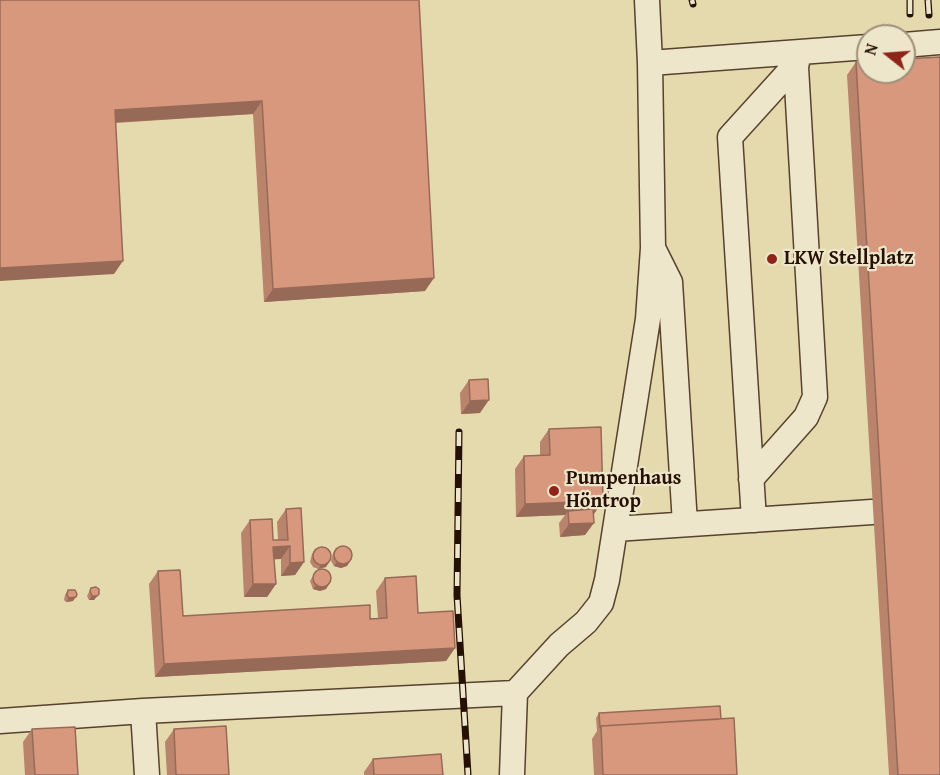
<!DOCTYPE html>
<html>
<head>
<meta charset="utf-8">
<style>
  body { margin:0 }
  #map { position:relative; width:940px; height:775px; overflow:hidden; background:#e5d9ae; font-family:"Gentium Book Plus",serif }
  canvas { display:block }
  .north { position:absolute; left:856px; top:24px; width:60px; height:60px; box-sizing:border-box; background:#eee6ca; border:2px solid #9e907a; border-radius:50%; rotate:287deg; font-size:16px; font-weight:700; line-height:24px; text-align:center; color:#261003 }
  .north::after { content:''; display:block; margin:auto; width:21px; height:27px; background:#8f2418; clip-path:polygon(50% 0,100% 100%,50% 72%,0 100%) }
</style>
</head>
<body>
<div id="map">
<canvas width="940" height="775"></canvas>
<div class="north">N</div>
</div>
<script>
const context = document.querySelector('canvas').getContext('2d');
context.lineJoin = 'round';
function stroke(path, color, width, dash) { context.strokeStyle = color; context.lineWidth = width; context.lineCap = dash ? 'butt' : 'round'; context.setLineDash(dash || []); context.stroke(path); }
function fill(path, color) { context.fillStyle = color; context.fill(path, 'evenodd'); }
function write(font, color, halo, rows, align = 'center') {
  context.font = font + ' "Gentium Book Plus",serif'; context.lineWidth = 4.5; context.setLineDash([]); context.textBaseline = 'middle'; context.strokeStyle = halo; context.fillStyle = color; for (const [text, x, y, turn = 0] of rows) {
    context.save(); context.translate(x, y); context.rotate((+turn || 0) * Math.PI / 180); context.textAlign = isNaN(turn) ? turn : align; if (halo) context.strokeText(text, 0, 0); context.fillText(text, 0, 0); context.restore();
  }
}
const minor = new Path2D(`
  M 647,0 L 650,63
  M 904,45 L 940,42
  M 653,248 L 670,282 L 685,524
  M 751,479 L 806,417 L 815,397 L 796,67 L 797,55
  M 754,520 L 730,137 L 797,63
  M 615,529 L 872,512
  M 143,711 L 147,775
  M 0,721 L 143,711 L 515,693
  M 512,775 L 515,693 L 559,645 L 586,622 L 601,603 L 607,580 L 648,319 L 653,248 L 650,63 L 868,47`);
const rail = new Path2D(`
  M 692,0 L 693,4
  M 910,0 L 910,14
  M 928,0 L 929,15
  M 459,432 L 457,595 L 468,775`);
const wall = new Path2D(`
  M 0,0 L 419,0 L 425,291 L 264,302 L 253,114 L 116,123 L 114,274 Z
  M 856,62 L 940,775 L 889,775 L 847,75 Z
  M 469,380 L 480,413 L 461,414 L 460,393 Z
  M 549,429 L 594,514 L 585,535 L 560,537 L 559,523 L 565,515 L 516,517 L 515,469 L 524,456 L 540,455 L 540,442 Z
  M 286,509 L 304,562 L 295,575 L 281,576 L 281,559 L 274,559 L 276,584 L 267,597 L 244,597 L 241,533 L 250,520 L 273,540 L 278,540 L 277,522 Z
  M 336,548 L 350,561 L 347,566 L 341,568 L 334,566 L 331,561 L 333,553 Z
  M 315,549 L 329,562 L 326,567 L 318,569 L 313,567 L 310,562 L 312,554 Z
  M 158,571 L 183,616 L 378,618 L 376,591 L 385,578 L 418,613 L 455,648 L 446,661 L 155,677 L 149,584 Z
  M 316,571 L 329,584 L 326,589 L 320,591 L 313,589 L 310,581 Z
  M 91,588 L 99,594 L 94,600 L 89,600 L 87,596 Z
  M 68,590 L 73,601 L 66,602 L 64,600 L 65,595 Z
  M 599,713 L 721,719 L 737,775 L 594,775 L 592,739 L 597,731 L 596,718 Z
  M 32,729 L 78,775 L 25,775 L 23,742 Z
  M 174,729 L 229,775 L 167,775 L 165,742 Z
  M 373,759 L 443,775 L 364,775 L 364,772 Z`);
const shadedWall = new Path2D(`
  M 262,101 L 253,114 L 106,123 L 115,110 Z
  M 123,261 L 114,274 L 0,281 L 0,268 Z
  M 434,278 L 425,291 L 264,302 L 273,289 Z
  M 489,400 L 480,413 L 461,414 L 470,401 Z
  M 603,501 L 594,514 L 568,515 L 568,511 L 565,515 L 516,517 L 525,504 Z
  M 594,523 L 585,535 L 560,537 L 569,524 Z
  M 290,546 L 281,559 L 264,560 L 273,547 Z
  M 350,561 L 347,566 L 341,568 L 334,566 L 337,562 Z
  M 304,562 L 295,575 L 281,576 L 290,563 Z
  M 329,562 L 326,567 L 318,569 L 321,565 Z
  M 253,584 L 276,584 L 267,597 L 244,597 Z
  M 329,584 L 326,589 L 320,591 L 313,589 L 316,585 Z
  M 92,596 L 97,596 L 94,600 L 89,600 Z
  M 76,597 L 73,601 L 66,602 L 69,598 Z
  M 455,648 L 446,661 L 155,677 L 164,664 Z`);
const building = new Path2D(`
  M 0,0 L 419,0 L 434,278 L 273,289 L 262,101 L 115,110 L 123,261 L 0,268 Z
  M 940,57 L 940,775 L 898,775 L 856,62 L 868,62 L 868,72 L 904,72 L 904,59 Z
  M 488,379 L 489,400 L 470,401 L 469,380 Z
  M 601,427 L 603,501 L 525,504 L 524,456 L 550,455 L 549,429 Z
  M 301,508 L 304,562 L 290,563 L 290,546 L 273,547 L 276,584 L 253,584 L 250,520 L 272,519 L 273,540 L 288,540 L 286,509 Z
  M 593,509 L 594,523 L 569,524 L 568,511 Z
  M334 555a9 9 0 1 1 18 0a9 9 0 1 1-18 0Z
  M313 556a9 9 0 1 1 18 0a9 9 0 1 1-18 0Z
  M313 578a9 9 0 1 1 18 0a9 9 0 1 1-18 0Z
  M 180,570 L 183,616 L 370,605 L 370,619 L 387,618 L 385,578 L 416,576 L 418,613 L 453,611 L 455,648 L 164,664 L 158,571 Z
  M 96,587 L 99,589 L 99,594 L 97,596 L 92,596 L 90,591 L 91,588 Z
  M 68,590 L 75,590 L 77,594 L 76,597 L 69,598 L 67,595 Z
  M 720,706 L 721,719 L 601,726 L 600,727 L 599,713 Z
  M 734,718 L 737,775 L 603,775 L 601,726 Z
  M 226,726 L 229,775 L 176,775 L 174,729 Z
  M 75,727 L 78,775 L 35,775 L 32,729 Z
  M 441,754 L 443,775 L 374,775 L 373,759 Z`);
const markers = [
  [772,259,6,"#8f2418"],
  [554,491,6,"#8f2418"]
];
const poiNames = [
  ["LKW Stellplatz",784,259],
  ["Pumpenhaus",566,479],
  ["Höntrop",566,502]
];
stroke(minor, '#56422e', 27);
stroke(minor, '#eee6ca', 24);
stroke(rail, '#261003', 7);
stroke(rail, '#eee6ca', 4.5, [14]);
fill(wall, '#ba836c');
fill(shadedWall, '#976a58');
fill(building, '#d8987d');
stroke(building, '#976a58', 1.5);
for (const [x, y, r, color] of markers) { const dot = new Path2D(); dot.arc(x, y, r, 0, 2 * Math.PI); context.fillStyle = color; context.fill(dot); stroke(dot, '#eee6ca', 2); }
write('bold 20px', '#261003', '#eee6ca', poiNames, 'left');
</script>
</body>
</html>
